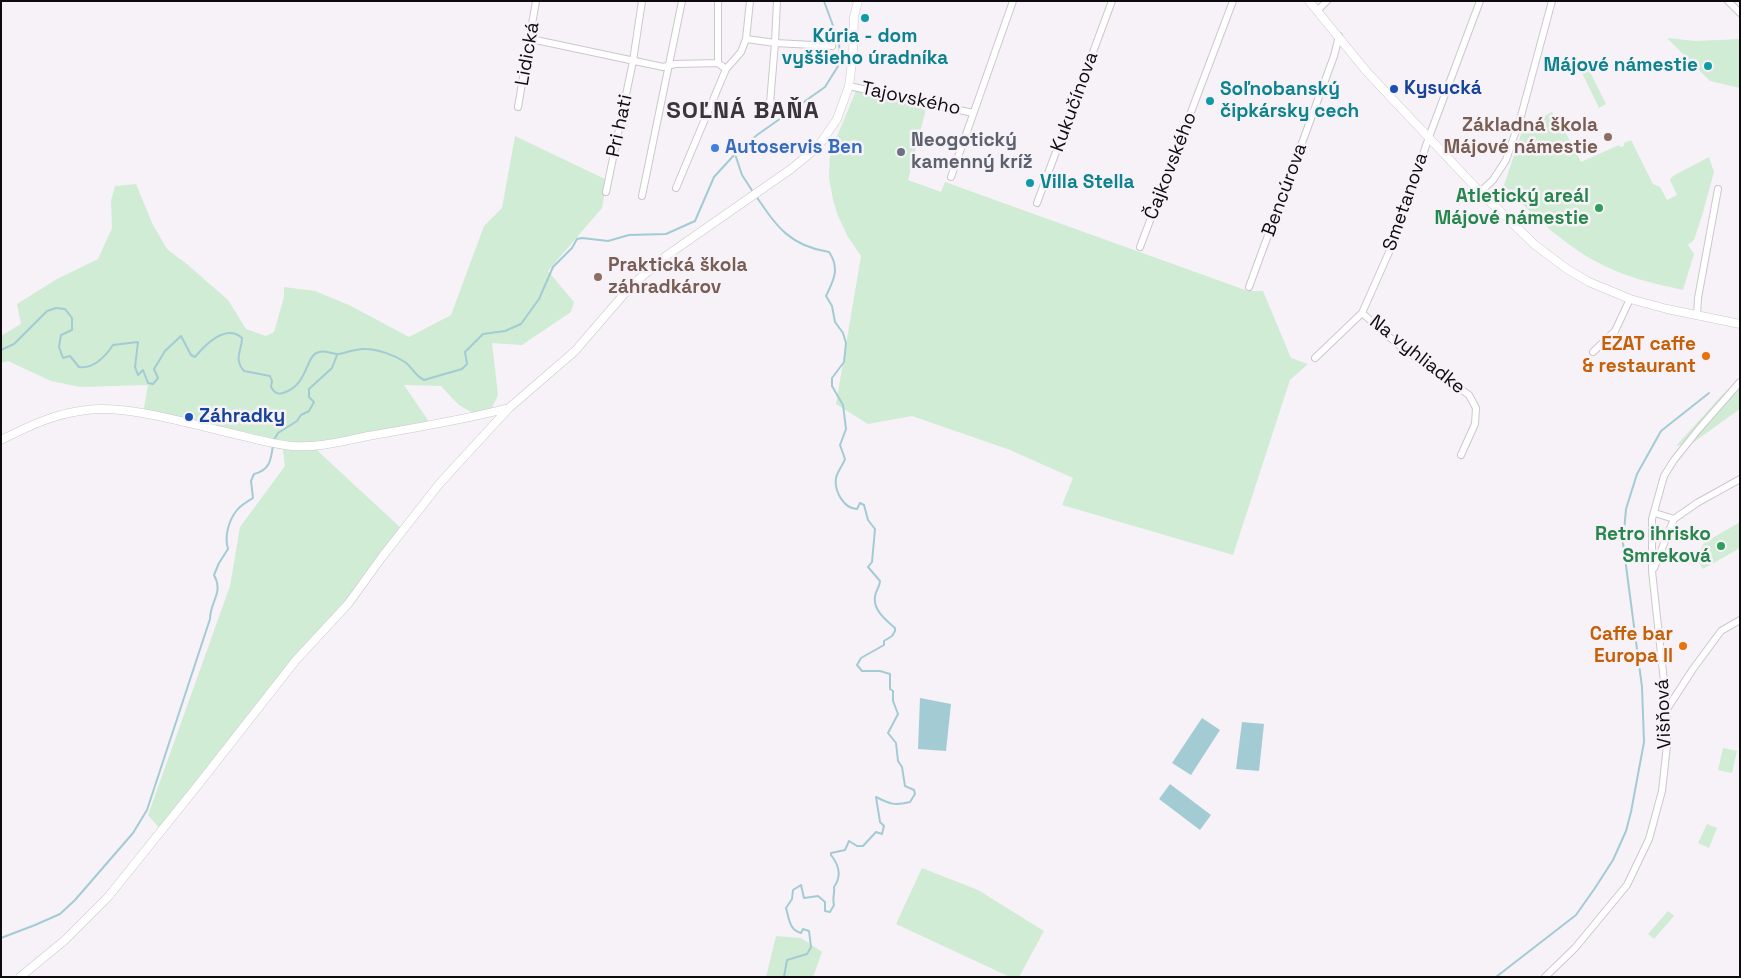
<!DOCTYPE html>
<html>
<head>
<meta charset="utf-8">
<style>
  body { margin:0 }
  #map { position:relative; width:1741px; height:978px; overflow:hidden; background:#f7f2f8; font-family:"Space Grotesk",sans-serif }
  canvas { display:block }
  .frame { position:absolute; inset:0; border:2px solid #0d0b0d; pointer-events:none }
</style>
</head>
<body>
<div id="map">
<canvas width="1741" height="978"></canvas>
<div class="frame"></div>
</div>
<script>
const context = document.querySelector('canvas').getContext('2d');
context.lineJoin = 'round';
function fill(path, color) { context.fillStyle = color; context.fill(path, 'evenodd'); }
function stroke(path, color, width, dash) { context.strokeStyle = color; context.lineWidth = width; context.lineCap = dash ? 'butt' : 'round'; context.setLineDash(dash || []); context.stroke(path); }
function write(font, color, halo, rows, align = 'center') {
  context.font = font + ' "Space Grotesk",sans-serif'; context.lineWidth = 5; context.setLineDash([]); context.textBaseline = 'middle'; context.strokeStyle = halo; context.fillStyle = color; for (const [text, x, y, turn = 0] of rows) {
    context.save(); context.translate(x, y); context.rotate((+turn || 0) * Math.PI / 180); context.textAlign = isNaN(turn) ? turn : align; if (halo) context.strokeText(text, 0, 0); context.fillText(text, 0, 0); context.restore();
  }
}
const green = new Path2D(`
  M 1667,38 L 1696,41 L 1740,39 L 1740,88 L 1710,81 Z
  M 1588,68 L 1606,104 L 1599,108 L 1581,71 Z
  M 856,91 L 927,105 L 908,180 L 941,192 L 945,182 L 1248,291 L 1263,291 L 1291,358 L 1308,364 L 1290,380 L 1233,555 L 1062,505 L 1073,478 L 1010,450 L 912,416 L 868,424 L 836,404 L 861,256 L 848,237 L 838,216 L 833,200 L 829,178 L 830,153 Z
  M 1552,112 L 1559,125 L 1567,135 L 1581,162 L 1619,145 L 1620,147 L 1624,146 L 1624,143 L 1631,140 L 1653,184 L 1660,187 L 1667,200 L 1677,195 L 1670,180 L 1673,176 L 1709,157 L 1714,172 L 1702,216 L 1694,240 L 1688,245 L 1694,254 L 1683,290 C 1661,285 1637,280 1616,271 C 1572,253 1537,220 1504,185 L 1523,128 Z
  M 515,136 L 607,180 L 602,208 L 548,271 L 574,302 L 571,312 L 522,345 L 492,343 L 498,395 L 490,412 C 466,417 456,402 441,386 L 404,385 L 432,426 L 314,445 L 320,453 L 403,530 L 161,830 L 148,815 L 230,586 L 240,527 L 285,466 L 282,443 L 143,414 L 148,385 L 80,387 L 51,381 L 8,361 L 1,363 L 1,336 L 21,324 L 17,304 L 57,279 L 98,259 L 112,228 L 111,201 L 115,186 L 136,184 L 153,225 L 167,249 L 188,265 L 228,300 L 246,329 L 266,336 L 274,332 L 284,297 L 284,287 L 315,291 L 351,306 L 409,337 L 451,315 L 484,226 L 502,208 Z
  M 1740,379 L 1740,409 L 1694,442 L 1676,446 L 1722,395 Z
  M 1740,522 L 1740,548 L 1703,569 L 1696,558 L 1704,543 Z
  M 1723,748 L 1737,751 L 1732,773 L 1718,770 Z
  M 1707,824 L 1717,828 L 1709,848 L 1698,843 Z
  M 922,868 L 978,890 L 1044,931 L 1019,977 L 1010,977 L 896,924 Z
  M 1668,911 L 1674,916 L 1654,939 L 1648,934 Z
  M 776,936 L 801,938 L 822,952 L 813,977 L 766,977 Z`);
const water = new Path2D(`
  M 920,698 L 951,704 L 946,751 L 918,749 Z
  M 1202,718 L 1220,730 L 1191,775 L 1172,763 Z
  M 1242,722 L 1264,724 L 1259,771 L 1236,769 Z
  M 1170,784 L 1211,815 L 1200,830 L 1159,799 Z`);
const stream = new Path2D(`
  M 735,154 L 742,175 L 753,192
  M 756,196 C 777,227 790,246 829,252 C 840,268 834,280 826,296 L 832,306 L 835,322 L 843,333 L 846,343 L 844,362 L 832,378 L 832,386 L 843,405 L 846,429 L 840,445 L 845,459 C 843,465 837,472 836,478 C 834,491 844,509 857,509 L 860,503 L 864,505 L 868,520 L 875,529 L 872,562 L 868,567 L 880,581 C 880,587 875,591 875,597 C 873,610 886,620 895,628 L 895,631 L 892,636 L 884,641 L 884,645 L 861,658 L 857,665 L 862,671 L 880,671 L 890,674 L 890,689 L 893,691 L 893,701 L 898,714 L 888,733 L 896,743 L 898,761 L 902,767 L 905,786 L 914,790 L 915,794 L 910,802 C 894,806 890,804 876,797 L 880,822 L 884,826 L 882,834 L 876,832 L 863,846 L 857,846 L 849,841 L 845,850 L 831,853 L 831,855 C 839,865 842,876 834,887 C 835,893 832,898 834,905 L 830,912 L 825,911 L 825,902 L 818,896 L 804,898 L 801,885 L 793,890 L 792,899 L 786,908 C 789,918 789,930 801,933 L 803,929 L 809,931 L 811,947 L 807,954 L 787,960 L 784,977
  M 1,350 L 14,344 L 47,311 L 56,308 L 65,309 L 72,318 L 72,330 L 61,335 L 59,347 L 63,358 L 70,356 L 79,367 C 94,369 105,357 113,345 L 138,342 L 135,367 L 138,375 L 143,370 L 148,383 L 153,384 L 158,378 L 154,369 L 165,351 L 181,336 L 191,355 L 195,357 C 205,345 226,323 242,338 C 242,351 233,358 244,371 L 270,376 L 272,381 L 271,387 C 274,392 277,395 283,393 C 309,385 305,355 319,352 C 325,350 332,354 338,354 C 347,353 356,348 365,349 C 378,349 394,355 405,362 C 413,368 414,375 424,380 L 462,369 L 467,364 L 465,352 L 483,334 L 505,331 L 521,324 L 539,299 L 553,267 L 572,248 L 577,239 L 582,238 L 608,241 L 629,235 L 666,234 L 695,221 L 714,177 L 735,154 L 757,135 L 825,87 L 840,63 L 839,42 L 824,1
  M 274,440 L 278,433 L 297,421 L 301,415 L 309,411 L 314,402 L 309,397 L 309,389 L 332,368 L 337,355
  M 1,938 L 35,925 L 60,914 L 75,900 L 133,833 L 147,810 L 210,619 C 210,601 224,593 214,575 L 219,563 L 228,549 C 224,536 229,520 237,510 C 241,505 248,501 253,498 L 251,481 L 254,474 C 270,470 271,460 273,445
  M 1496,977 L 1576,915 L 1595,888 L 1613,860 L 1626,831 L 1631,812 L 1644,742 L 1642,687 L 1623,543 L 1626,509 L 1637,474 L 1661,431 L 1709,393`);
const minor = new Path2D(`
  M 718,1 L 718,63
  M 1728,1 L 1740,13
  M 1318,10 L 1327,1
  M 531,39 L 663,67 L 675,64 L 718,63 L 726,69
  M 746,39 L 775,43 L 832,46
  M 849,86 L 973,113
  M 770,103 L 775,43 L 777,1
  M 518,107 L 536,1
  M 951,177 L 1013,1
  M 676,188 L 726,69 L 741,52 L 746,39 L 750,1
  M 606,192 L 633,61 L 642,1
  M 1480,192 L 1493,180 L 1506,160 L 1521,116 L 1552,1
  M 642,196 L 682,1
  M 1037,203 L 1112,1
  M 1140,247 L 1233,1
  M 1249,287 L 1334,56 L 1339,36
  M 1362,313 L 1402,348 L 1469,395 L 1476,408 L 1475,424 L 1461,455
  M 1697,315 L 1698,298 L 1718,189
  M 1593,352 L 1615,331 L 1630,299
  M 1315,358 L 1362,313 L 1390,250 L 1429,137 L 1480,1
  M 1655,513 L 1674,519
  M 1654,568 L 1674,519 L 1697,503 L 1740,479
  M 1667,709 L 1693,669 L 1721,631 L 1740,620
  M 1545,977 L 1575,948 L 1627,885 L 1649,839 L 1662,791 L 1667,745 L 1667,709 L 1652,571 L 1652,519 L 1664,476 L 1674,460 L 1698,430 L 1740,382`);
const tertiary = new Path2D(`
  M 1309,1 L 1367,72 L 1480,192 L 1535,245 L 1567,269 L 1589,282 L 1630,299 L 1667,309 L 1740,324
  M 1,440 C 29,426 56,413 87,410 C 126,405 183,422 222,431 C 245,436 269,444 292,446 C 317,448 344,441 368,436 C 415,428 463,420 509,408
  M 20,977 L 65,940 L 108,897 L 198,785 L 296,660 L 348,604 L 382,557 L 440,483 L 509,408 L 575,351 L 631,286 L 666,256 L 791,169 L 818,147 L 837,119 L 849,86 L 853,54 L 854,17 L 858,1`);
const markers = [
  [865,18,5,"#0f9aa8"],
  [1708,66,5,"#0f9aa8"],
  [1394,89,5,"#1a4fb4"],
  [1210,101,5,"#0f9aa8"],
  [1608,137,5,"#8d6e63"],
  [715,148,5,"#3f7fe0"],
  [901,152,5,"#6b7280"],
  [1030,183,5,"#0f9aa8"],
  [1599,208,5,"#2e9e5b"],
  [598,277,5,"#8d6e63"],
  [1706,356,5,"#e8710a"],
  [189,417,5,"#1a4fb4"],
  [1721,546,5,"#2e9e5b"],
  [1683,646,5,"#e8710a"]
];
const cultureNames = [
  ["Kúria - dom",865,37,"center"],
  ["vyššieho úradníka",865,59,"center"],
  ["Májové námestie",1698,66,"right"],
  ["Soľnobanský",1220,90],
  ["čipkársky cech",1220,112],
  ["Villa Stella",1040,183]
];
const streetNames = [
  ["Lidická",528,54,-80],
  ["Tajovského",911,99,12],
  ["Kukučínova",1075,102,-70],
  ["Pri hati",620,126,-78],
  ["Čajkovského",1171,166,-69],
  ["Bencúrova",1285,190,-70],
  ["Smetanova",1406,202,-71],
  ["Na vyhliadke",1417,355,38],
  ["Višňová",1664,714,-92]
];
const transitNames = [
  ["Kysucká",1404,89],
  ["Záhradky",199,417]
];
const educationNames = [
  ["Základná škola",1598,126],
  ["Májové námestie",1598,148],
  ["Praktická škola",608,266,"left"],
  ["záhradkárov",608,288,"left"]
];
const worshipNames = [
  ["Neogotický",911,141],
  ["kamenný kríž",911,163]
];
const shopNames = [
  ["Autoservis Ben",725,148]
];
const leisureNames = [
  ["Atletický areál",1589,197],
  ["Májové námestie",1589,219],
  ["Retro ihrisko",1711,535],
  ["Smreková",1711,557]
];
const foodNames = [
  ["EZAT caffe",1696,345],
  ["& restaurant",1696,367],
  ["Caffe bar",1673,635],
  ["Europa ll",1673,657]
];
const districtNames = [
  ["SOĽNÁ BAŇA",743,111]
];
fill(green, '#d0ecd4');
fill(water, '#a3cbd4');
stroke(stream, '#a3cbd4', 2);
stroke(minor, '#ccc7cd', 8);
stroke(tertiary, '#ccc7cd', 9);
stroke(minor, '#fff', 6);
stroke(tertiary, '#fff', 8);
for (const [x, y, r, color] of markers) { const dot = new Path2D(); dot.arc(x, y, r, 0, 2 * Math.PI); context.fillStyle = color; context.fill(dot); stroke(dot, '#f7f2f8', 2); }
write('bold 19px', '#0d838f', '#f7f2f8', cultureNames, 'left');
write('19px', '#0d0b0d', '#f7f2f8', streetNames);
write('bold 19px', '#164399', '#f7f2f8', transitNames, 'left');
write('bold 19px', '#785e54', '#f7f2f8', educationNames, 'right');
write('bold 19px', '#5b616d', '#f7f2f8', worshipNames, 'left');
write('bold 19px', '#366cbe', '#f7f2f8', shopNames, 'left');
write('bold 19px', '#27864d', '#f7f2f8', leisureNames, 'right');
write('bold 19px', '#c56008', '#f7f2f8', foodNames, 'right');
context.letterSpacing = '1px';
write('bold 24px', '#39353a', '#f7f2f8', districtNames);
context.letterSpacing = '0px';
</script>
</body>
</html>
